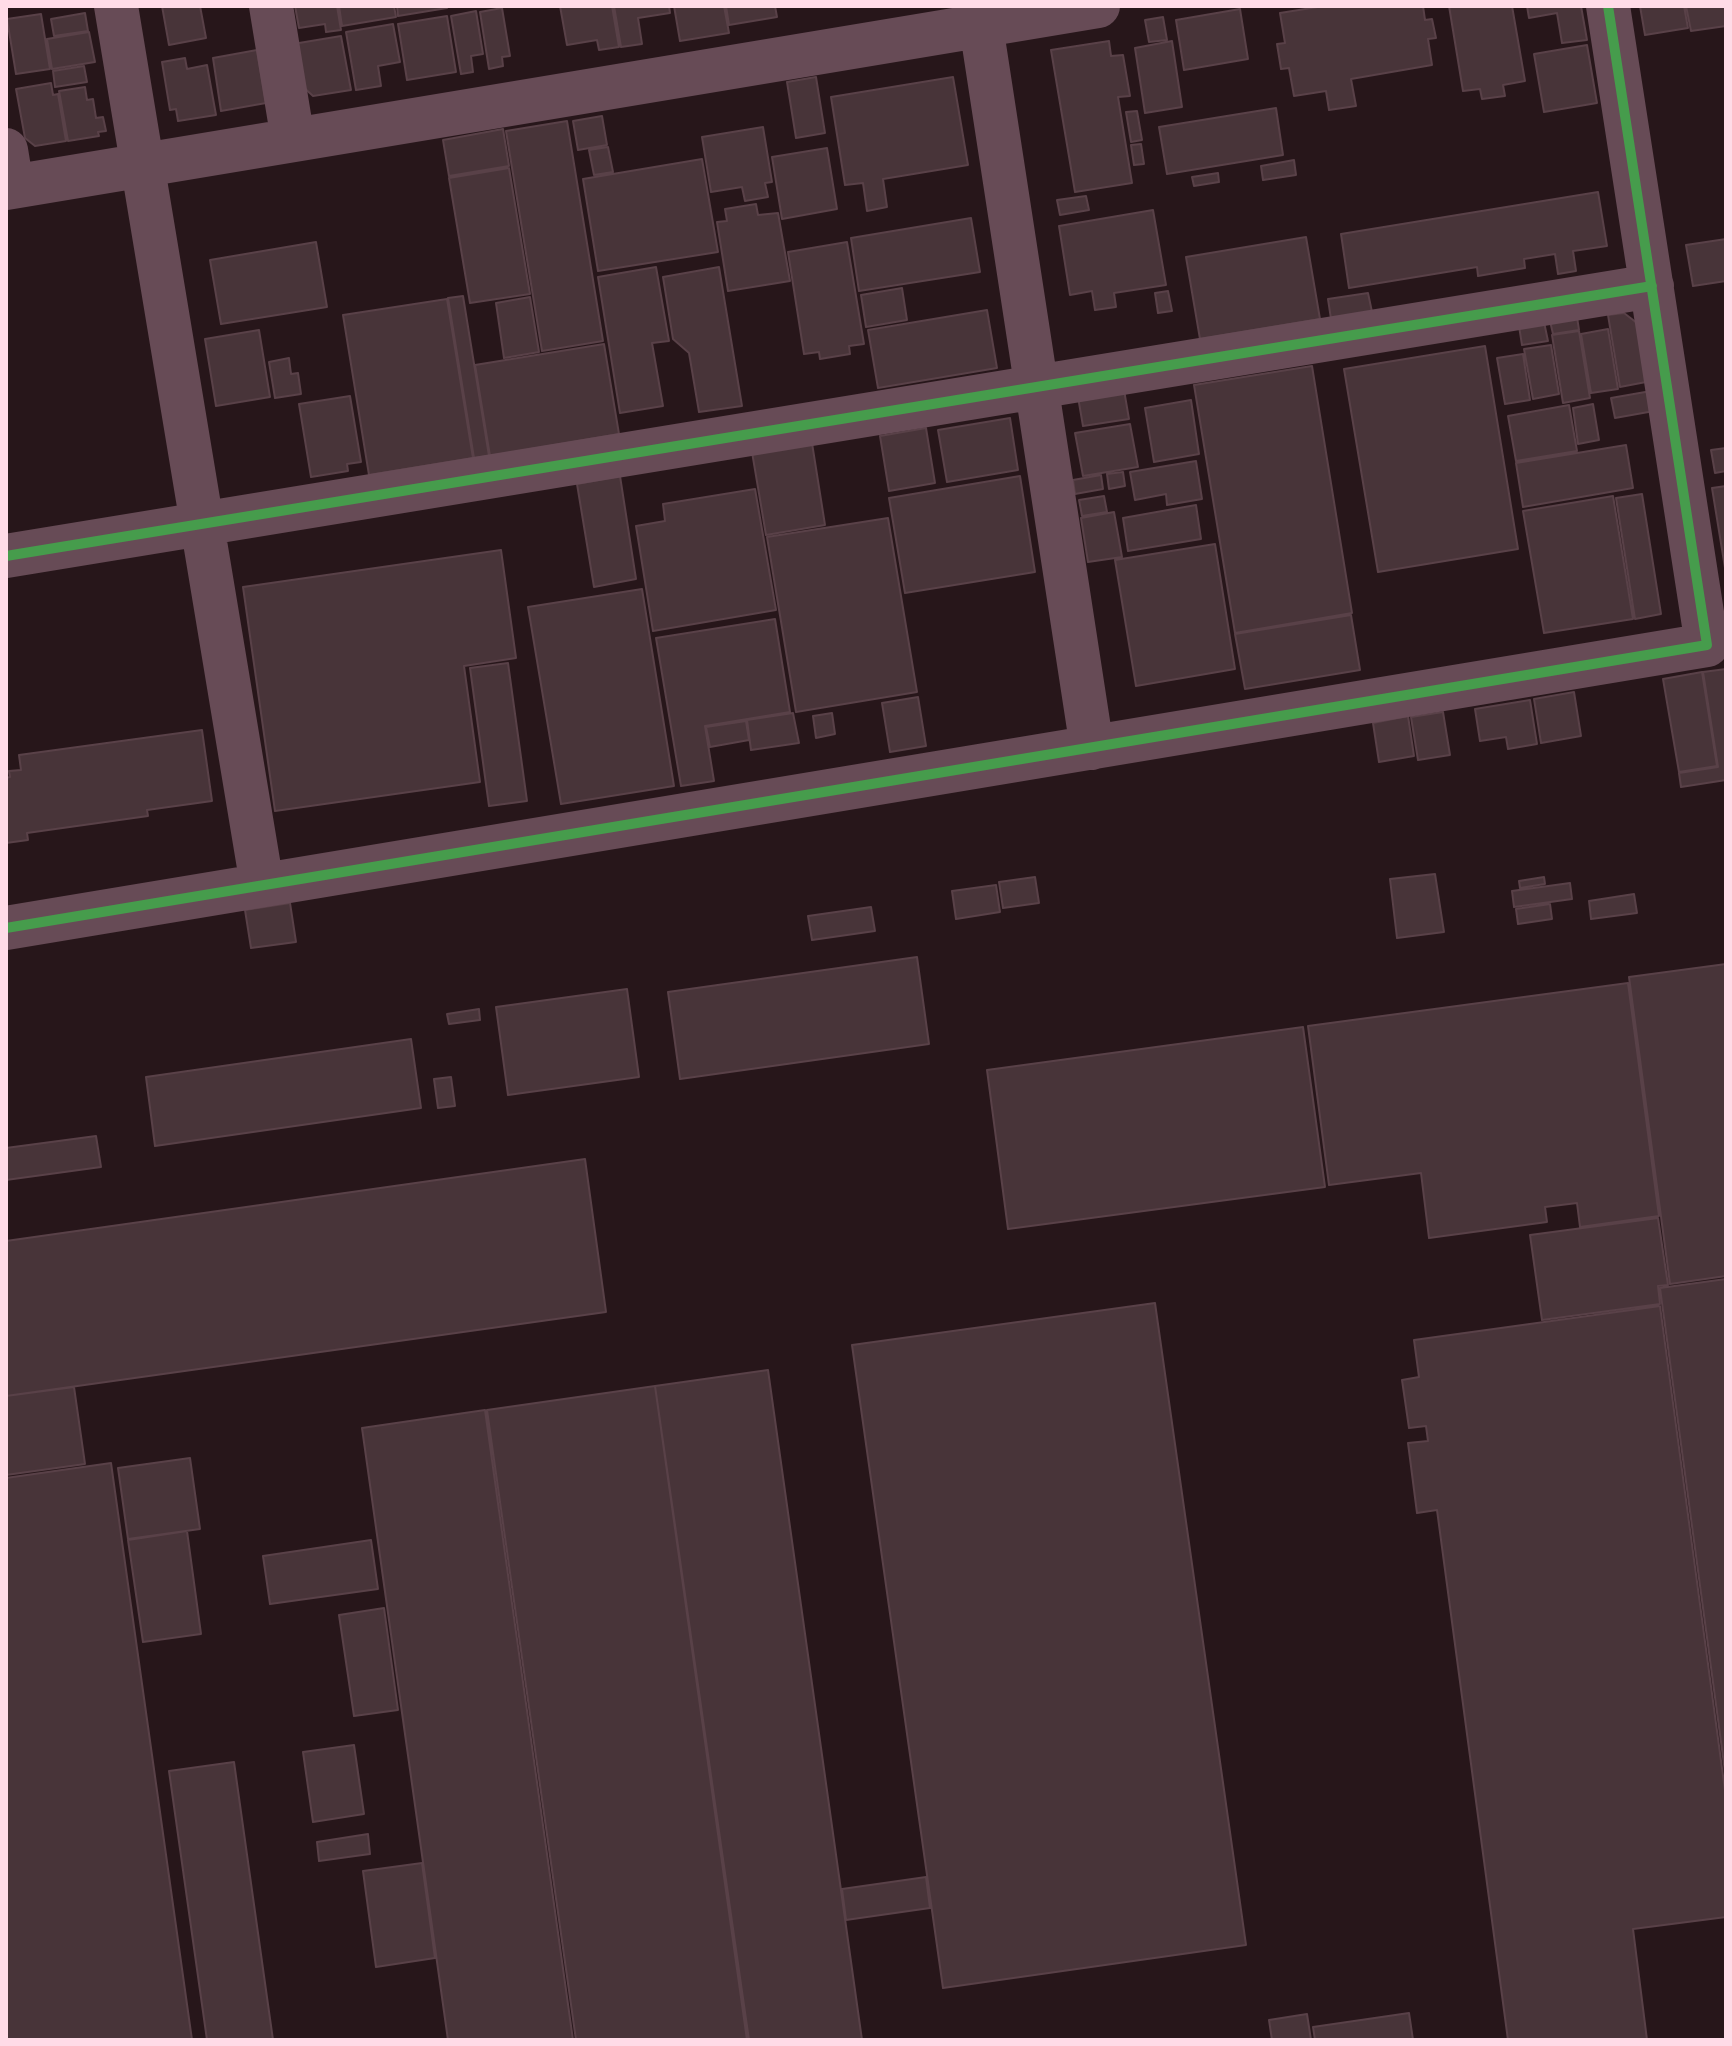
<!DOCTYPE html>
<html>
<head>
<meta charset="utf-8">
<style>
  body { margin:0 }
  #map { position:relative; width:1732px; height:2046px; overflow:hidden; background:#27161a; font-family:Signika,sans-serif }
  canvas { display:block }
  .frame { position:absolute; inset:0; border:8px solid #ffdbe7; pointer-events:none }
</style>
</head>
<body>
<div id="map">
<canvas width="1732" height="2046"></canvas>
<div class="frame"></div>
</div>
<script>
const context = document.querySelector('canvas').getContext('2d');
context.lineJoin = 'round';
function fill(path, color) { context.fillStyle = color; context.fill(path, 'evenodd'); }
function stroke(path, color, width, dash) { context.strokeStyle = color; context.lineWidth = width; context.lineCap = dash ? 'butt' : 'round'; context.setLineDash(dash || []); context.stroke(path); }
const building = new Path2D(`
  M 162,6 L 200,6 L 206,38 L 169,45 Z
  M 295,6 L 337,6 L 341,30 L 326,32 L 325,24 L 299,28 Z
  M 339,6 L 394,6 L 396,17 L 342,26 Z
  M 397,6 L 446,6 L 447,8 L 398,16 Z
  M 560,6 L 612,6 L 619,47 L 599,50 L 597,40 L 567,45 Z
  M 614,6 L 669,6 L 670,13 L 638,18 L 642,44 L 621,47 Z
  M 674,6 L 724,6 L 729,33 L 680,41 Z
  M 726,6 L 775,6 L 777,17 L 729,25 Z
  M 1324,6 L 1423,6 L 1425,20 L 1432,19 L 1436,38 L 1428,39 L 1432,65 L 1351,79 L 1356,106 L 1329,110 L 1326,91 L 1294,96 L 1289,68 L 1281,69 L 1277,44 L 1285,43 L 1280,13 Z
  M 1449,6 L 1512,6 L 1525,81 L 1503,85 L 1505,96 L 1482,99 L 1480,89 L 1463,91 Z
  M 1527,6 L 1581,6 L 1587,40 L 1562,43 L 1557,13 L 1529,18 Z
  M 1640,6 L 1684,6 L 1688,28 L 1645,35 Z
  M 1686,6 L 1726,6 L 1726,26 L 1691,31 Z
  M 502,8 L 510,56 L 502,57 L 503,66 L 489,69 L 480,12 Z
  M 1240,9 L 1248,59 L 1184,70 L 1176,20 Z
  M 476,11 L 483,54 L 471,56 L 473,72 L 461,74 L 451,16 Z
  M 85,13 L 88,31 L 54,36 L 51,19 Z
  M 41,14 L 50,69 L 16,74 L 7,19 Z
  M 447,16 L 456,72 L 407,80 L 398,24 Z
  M 1163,17 L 1167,40 L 1149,42 L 1145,20 Z
  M 393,24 L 400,62 L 378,66 L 381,86 L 356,90 L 346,32 Z
  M 89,32 L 95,62 L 52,69 L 47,39 Z
  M 341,36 L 351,90 L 313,96 L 300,84 L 293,44 Z
  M 1109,41 L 1111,56 L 1123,55 L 1130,96 L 1118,97 L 1132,183 L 1075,192 L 1051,50 Z
  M 1172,41 L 1182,107 L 1145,113 L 1135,48 Z
  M 1587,45 L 1597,103 L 1544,112 L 1534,54 Z
  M 257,50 L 266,103 L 221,111 L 213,58 Z
  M 185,58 L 187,69 L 207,65 L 216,115 L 178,121 L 176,109 L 170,110 L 162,62 Z
  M 84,66 L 87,82 L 55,87 L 53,71 Z
  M 816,77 L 825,133 L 796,138 L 787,82 Z
  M 953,77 L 968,165 L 883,179 L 887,207 L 867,211 L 863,183 L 845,185 L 831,97 Z
  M 51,83 L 53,95 L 58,94 L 66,141 L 35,146 L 25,138 L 16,89 Z
  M 85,87 L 87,100 L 93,99 L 96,118 L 103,117 L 106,131 L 98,132 L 99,136 L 68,141 L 59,91 Z
  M 1276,108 L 1283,155 L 1167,174 L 1159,127 Z
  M 1137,111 L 1142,140 L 1131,142 L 1126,112 Z
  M 602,116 L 607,145 L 578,150 L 573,121 Z
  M 567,121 L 603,341 L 542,351 L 506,131 Z
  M 763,127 L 772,182 L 765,183 L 768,197 L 745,201 L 742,187 L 711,192 L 702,137 Z
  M 503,129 L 509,166 L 449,176 L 443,140 Z
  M 1141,144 L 1144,164 L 1134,165 L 1131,145 Z
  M 608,147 L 613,172 L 594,175 L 589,150 Z
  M 827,148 L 837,209 L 782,219 L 772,157 Z
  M 702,159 L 718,252 L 598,271 L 583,179 Z
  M 1294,160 L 1296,175 L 1263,180 L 1261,166 Z
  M 509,168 L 530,294 L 470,303 L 449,178 Z
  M 1218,173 L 1219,182 L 1194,186 L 1192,177 Z
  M 1598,192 L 1607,246 L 1573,251 L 1576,271 L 1558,274 L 1555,254 L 1524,259 L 1525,268 L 1478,276 L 1477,267 L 1349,288 L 1341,234 Z
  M 1086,196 L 1089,210 L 1060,215 L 1057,200 Z
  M 756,204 L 758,215 L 778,213 L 790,281 L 728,291 L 717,222 L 727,221 L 725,209 Z
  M 1153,210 L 1166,285 L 1114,293 L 1116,307 L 1095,310 L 1092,291 L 1070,295 L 1059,226 Z
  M 971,218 L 980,272 L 859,291 L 851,238 Z
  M 1306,237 L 1320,319 L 1200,339 L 1186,257 Z
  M 1726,239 L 1726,281 L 1693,286 L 1686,245 Z
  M 316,242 L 327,307 L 221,324 L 210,260 Z
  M 847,242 L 864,344 L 849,346 L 850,354 L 820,359 L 819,352 L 804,354 L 788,252 Z
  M 656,267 L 669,341 L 652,343 L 663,406 L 620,413 L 598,277 Z
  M 719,267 L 742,406 L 699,412 L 689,353 L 673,339 L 663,277 Z
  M 902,288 L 907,320 L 866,327 L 861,295 Z
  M 1168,291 L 1172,311 L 1158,313 L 1155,293 Z
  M 1368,293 L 1372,312 L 1331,319 L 1328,299 Z
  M 463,296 L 489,456 L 474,458 L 448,298 Z
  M 530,297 L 539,352 L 504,358 L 496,303 Z
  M 447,299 L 473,458 L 369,475 L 343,315 Z
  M 987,310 L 997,368 L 878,388 L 868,330 Z
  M 1624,313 L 1637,323 L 1646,382 L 1620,387 L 1608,315 Z
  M 1577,317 L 1579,330 L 1553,334 L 1550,321 Z
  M 1544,322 L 1548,341 L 1522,345 L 1519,326 Z
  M 1608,329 L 1618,389 L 1591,393 L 1581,334 Z
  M 259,330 L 270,397 L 216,406 L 205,339 Z
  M 1579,331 L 1590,398 L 1563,403 L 1552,335 Z
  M 604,344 L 619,434 L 490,456 L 475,365 Z
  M 1551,345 L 1559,394 L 1533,399 L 1524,349 Z
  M 1485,346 L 1518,549 L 1378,572 L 1344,369 Z
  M 1523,354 L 1530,400 L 1505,404 L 1497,358 Z
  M 289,358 L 291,374 L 298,373 L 301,394 L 275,398 L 269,362 Z
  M 1312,366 L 1352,613 L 1235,633 L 1194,385 Z
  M 1124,390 L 1129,419 L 1083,426 L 1078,397 Z
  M 1651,391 L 1654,411 L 1615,418 L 1611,398 Z
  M 350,396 L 361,462 L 347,464 L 348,471 L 311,477 L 299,404 Z
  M 1191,400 L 1199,454 L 1154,462 L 1145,408 Z
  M 1593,404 L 1599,440 L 1578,444 L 1573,408 Z
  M 1569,405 L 1577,451 L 1516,461 L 1508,416 Z
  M 1010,418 L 1018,470 L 947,482 L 938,430 Z
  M 1130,424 L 1138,467 L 1083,476 L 1075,433 Z
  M 926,428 L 935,483 L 889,491 L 880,436 Z
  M 812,443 L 825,525 L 766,535 L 752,452 Z
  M 1626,445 L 1633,488 L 1523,507 L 1516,463 Z
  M 1726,448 L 1726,471 L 1715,473 L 1711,450 Z
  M 1196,461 L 1202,499 L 1167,505 L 1166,494 L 1135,500 L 1130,472 Z
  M 1123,472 L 1125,486 L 1109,489 L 1107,474 Z
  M 1101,475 L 1103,489 L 1075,494 L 1073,480 Z
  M 620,476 L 636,579 L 594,587 L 577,484 Z
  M 1020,476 L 1035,572 L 905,593 L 889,498 Z
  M 1726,486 L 1726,574 L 1712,488 Z
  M 755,489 L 776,610 L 653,631 L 636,526 L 665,521 L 663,504 Z
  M 1642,494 L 1661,614 L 1635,619 L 1616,498 Z
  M 1104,496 L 1107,512 L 1082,516 L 1079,500 Z
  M 1613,496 L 1633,619 L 1544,633 L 1523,511 Z
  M 1196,505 L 1201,539 L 1128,551 L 1123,518 Z
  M 1114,512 L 1122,557 L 1088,562 L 1081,518 Z
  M 888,518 L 917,692 L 796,712 L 767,537 Z
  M 1215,544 L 1235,669 L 1136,686 L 1115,560 Z
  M 501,550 L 516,658 L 464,666 L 480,782 L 275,811 L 243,587 Z
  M 642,589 L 674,786 L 561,804 L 528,607 Z
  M 1351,615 L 1360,670 L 1245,689 L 1235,634 Z
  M 775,619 L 790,712 L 705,726 L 714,781 L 681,786 L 656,638 Z
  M 508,663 L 527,801 L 489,806 L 470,668 Z
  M 1726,669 L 1726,780 L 1681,787 L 1679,773 L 1718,767 L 1703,672 Z
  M 1702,672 L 1717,766 L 1679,772 L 1663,679 Z
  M 1574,692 L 1581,736 L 1541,743 L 1534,699 Z
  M 918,697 L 926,746 L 890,752 L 882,703 Z
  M 1530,700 L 1537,744 L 1508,749 L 1506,737 L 1480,741 L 1475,709 Z
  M 1443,712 L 1450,755 L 1418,760 L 1411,717 Z
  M 793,713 L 799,743 L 751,750 L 747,720 Z
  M 832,713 L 835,734 L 816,738 L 813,716 Z
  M 1408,716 L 1414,756 L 1379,762 L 1373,723 Z
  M 746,721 L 749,740 L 710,747 L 706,727 Z
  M 202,730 L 212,801 L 147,810 L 148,816 L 27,833 L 28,840 L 6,843 L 6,778 L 10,777 L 9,771 L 21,770 L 19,755 Z
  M 1435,874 L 1444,932 L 1397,938 L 1390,879 Z
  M 1035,877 L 1039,903 L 1003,908 L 999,882 Z
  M 1544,877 L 1545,884 L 1520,888 L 1519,881 Z
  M 1570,883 L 1572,899 L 1514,907 L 1512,891 Z
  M 996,885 L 1000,912 L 956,919 L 952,891 Z
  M 1634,894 L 1637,913 L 1591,919 L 1589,901 Z
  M 290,903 L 296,942 L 251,948 L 245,910 Z
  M 1550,904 L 1552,919 L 1518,924 L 1516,909 Z
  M 871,907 L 875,931 L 812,940 L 808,916 Z
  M 917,957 L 929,1044 L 680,1079 L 668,992 Z
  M 1726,964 L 1726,1276 L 1670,1284 L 1629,977 Z
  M 1628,983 L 1659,1216 L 1580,1227 L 1577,1203 L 1545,1207 L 1547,1222 L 1429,1238 L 1421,1173 L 1329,1185 L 1308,1026 Z
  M 627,989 L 639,1077 L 508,1095 L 496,1007 Z
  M 479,1009 L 480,1020 L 449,1024 L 447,1014 Z
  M 1303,1027 L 1325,1187 L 1008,1229 L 987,1070 Z
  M 411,1039 L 421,1108 L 155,1146 L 146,1077 Z
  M 451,1077 L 455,1106 L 438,1108 L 434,1079 Z
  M 96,1136 L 101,1167 L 6,1180 L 6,1148 Z
  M 585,1159 L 606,1312 L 6,1396 L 6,1241 Z
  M 1658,1218 L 1668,1285 L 1658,1286 L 1660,1304 L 1542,1320 L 1530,1235 Z
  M 1726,1279 L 1726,1779 L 1660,1288 Z
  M 1155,1303 L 1246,1945 L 943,1988 L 852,1345 Z
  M 1660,1306 L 1726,1798 L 1726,1917 L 1633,1929 L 1647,2040 L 1508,2040 L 1437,1510 L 1417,1513 L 1408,1443 L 1428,1441 L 1426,1426 L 1409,1428 L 1402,1380 L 1419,1377 L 1414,1340 Z
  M 768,1370 L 862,2040 L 749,2040 L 655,1386 Z
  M 655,1386 L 747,2040 L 576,2040 L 487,1410 Z
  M 74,1387 L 85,1464 L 6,1475 L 6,1396 Z
  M 485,1410 L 573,2040 L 448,2040 L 362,1428 Z
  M 190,1458 L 200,1529 L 128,1539 L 118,1468 Z
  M 111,1463 L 192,2040 L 6,2040 L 6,1478 Z
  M 187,1531 L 201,1634 L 143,1642 L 128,1540 Z
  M 371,1540 L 378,1589 L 270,1604 L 263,1556 Z
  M 384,1608 L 398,1710 L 354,1716 L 339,1615 Z
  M 354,1745 L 364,1814 L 313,1822 L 303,1752 Z
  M 234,1762 L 273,2040 L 207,2040 L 169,1771 Z
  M 368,1834 L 370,1854 L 319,1861 L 317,1842 Z
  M 422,1863 L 435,1958 L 376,1967 L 363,1871 Z
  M 926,1877 L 930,1908 L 846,1920 L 842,1889 Z
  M 1409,2013 L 1413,2040 L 1315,2040 L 1313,2027 Z
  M 1307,2014 L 1311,2040 L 1272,2040 L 1269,2020 Z`);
const minor = new Path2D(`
  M 116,6 L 262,885
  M 271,6 L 293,140
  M 978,6 L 1092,748
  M 6,150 L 12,187
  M 6,188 L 1098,6
  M 6,556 L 1652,286
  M 6,928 L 1707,645 L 1608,6`);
const cycleway = new Path2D(`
  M 6,556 L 1652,286
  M 6,928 L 1707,645 L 1608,6`);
fill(building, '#483439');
stroke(building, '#594148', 2);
stroke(minor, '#674b56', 44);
stroke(cycleway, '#469c4c', 10);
</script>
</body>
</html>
